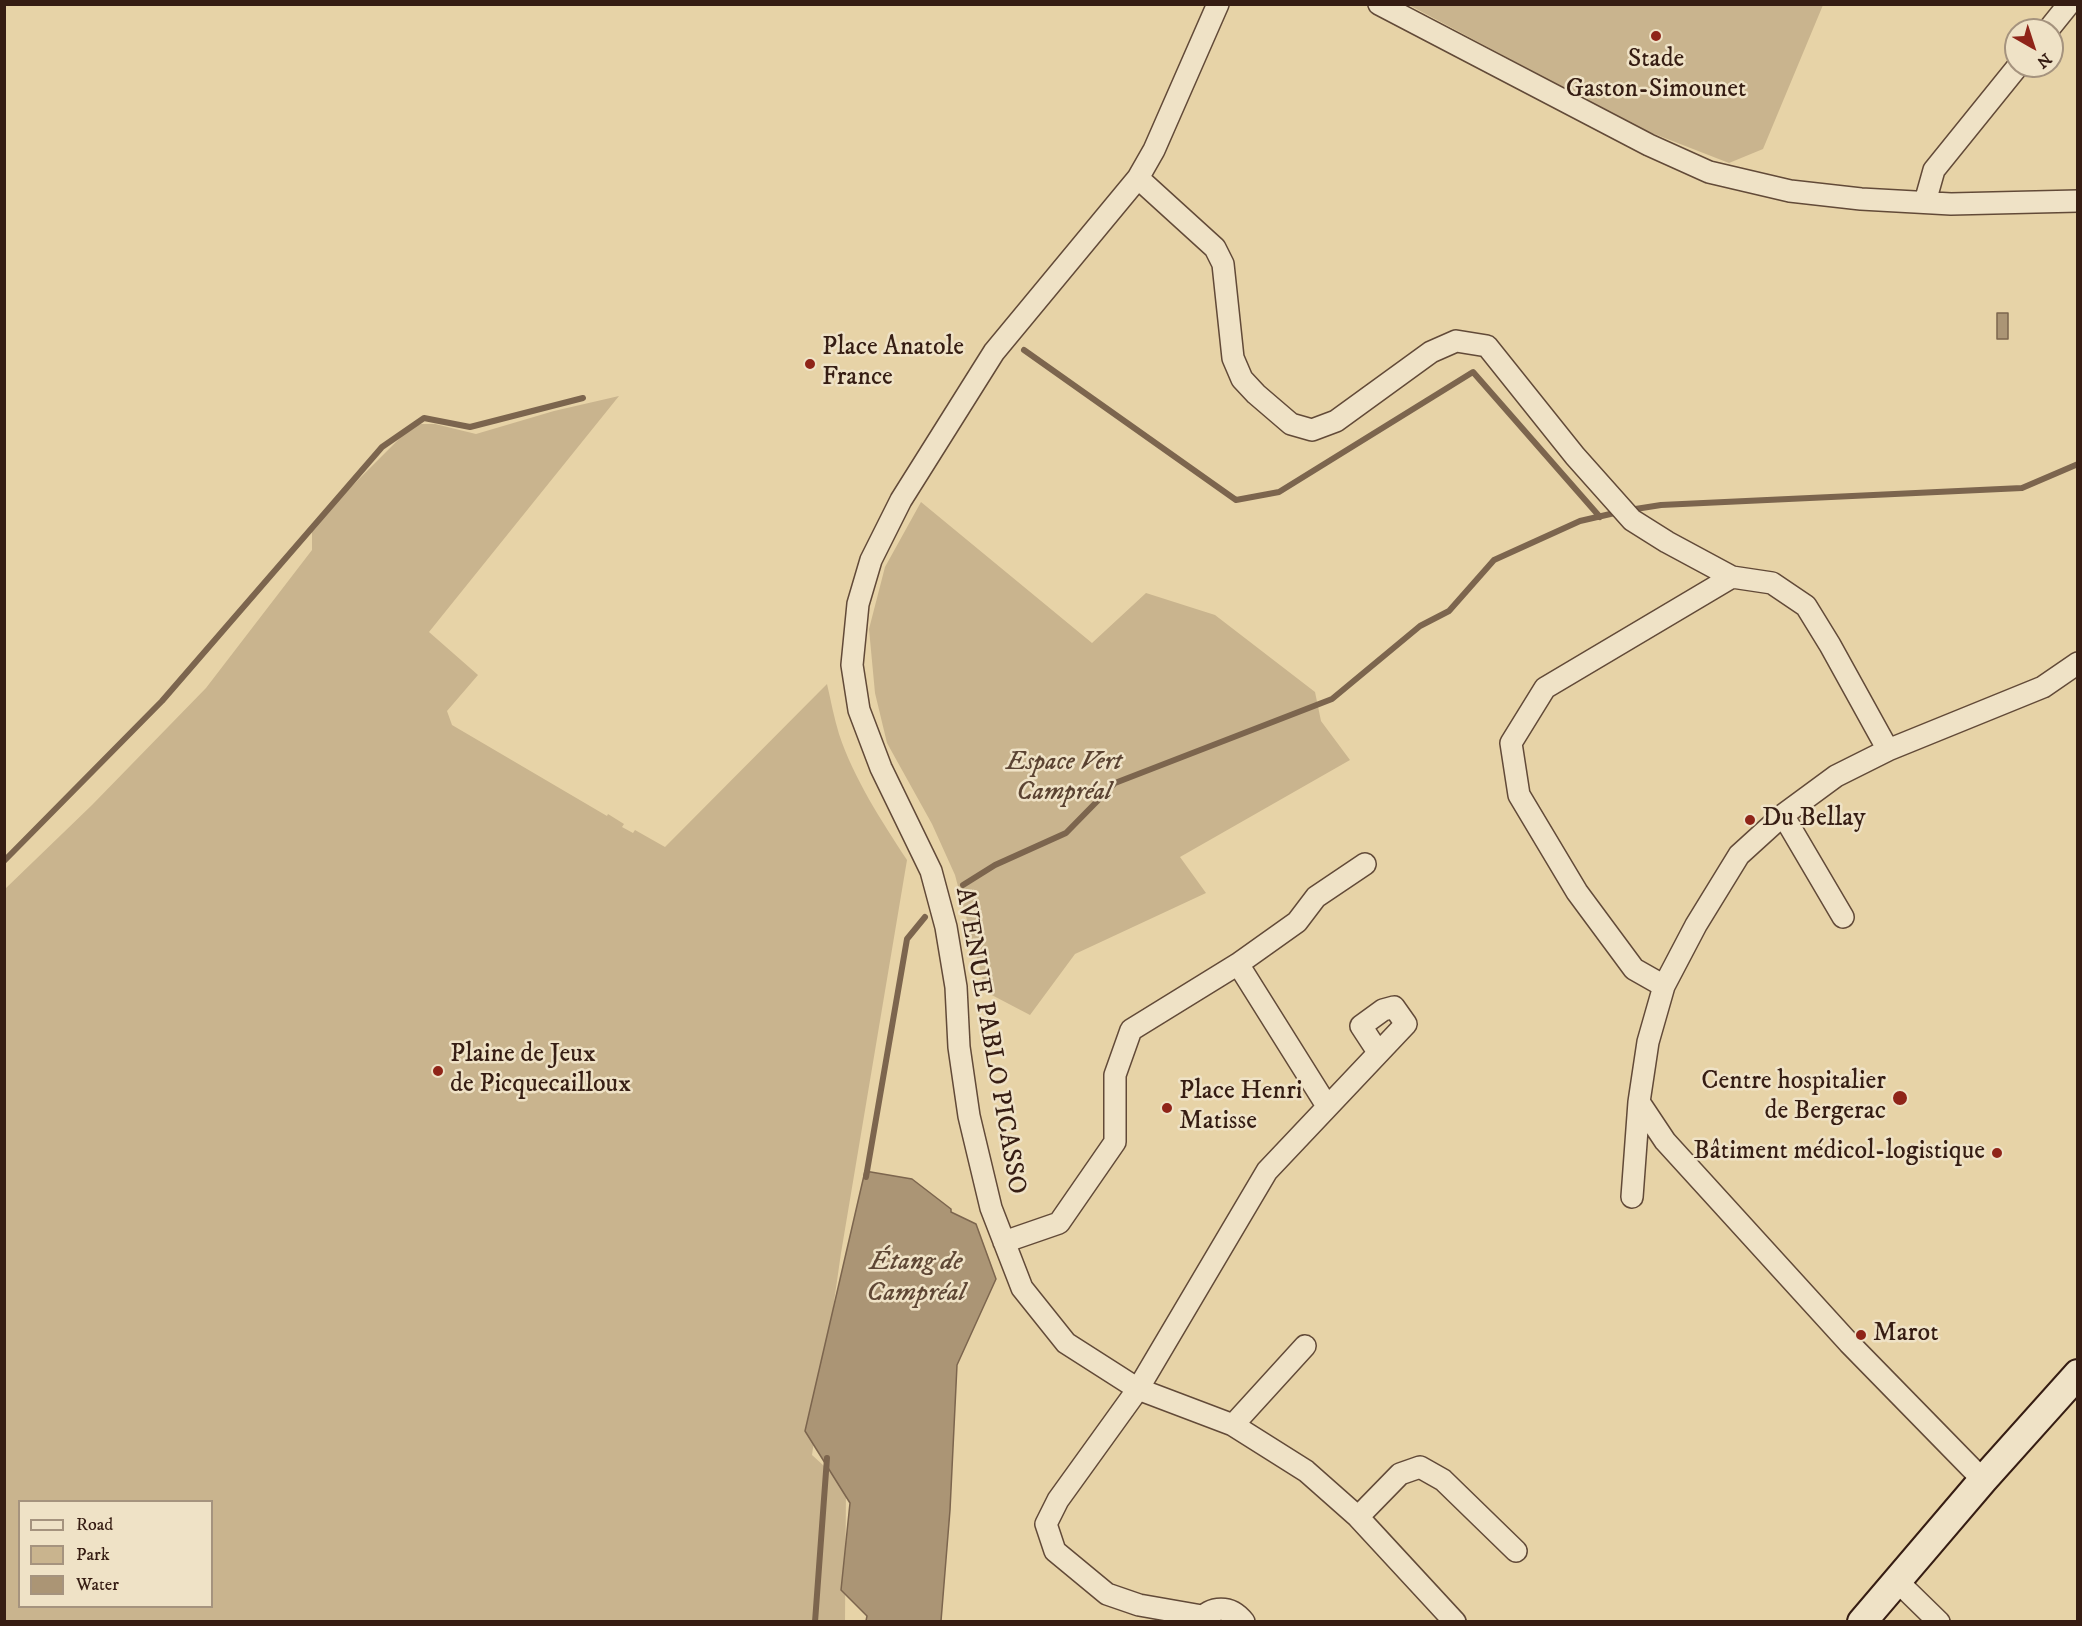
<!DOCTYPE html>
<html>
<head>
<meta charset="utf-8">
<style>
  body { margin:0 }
  #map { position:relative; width:2082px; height:1626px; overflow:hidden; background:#e7d3a7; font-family:"IM FELL DW Pica",serif }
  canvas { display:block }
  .frame { position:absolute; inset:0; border:6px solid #361d13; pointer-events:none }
  .legend { position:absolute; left:18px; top:1500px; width:195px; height:108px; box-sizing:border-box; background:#efe2c6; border:2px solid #a5937e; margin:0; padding:8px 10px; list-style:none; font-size:18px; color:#361d13 }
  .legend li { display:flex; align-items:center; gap:12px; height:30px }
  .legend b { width:30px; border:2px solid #a5937e }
  .north { position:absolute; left:2004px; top:18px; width:60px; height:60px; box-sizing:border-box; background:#efe2c6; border:2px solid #a5937e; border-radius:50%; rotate:141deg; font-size:16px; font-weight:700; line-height:24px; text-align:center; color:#361d13 }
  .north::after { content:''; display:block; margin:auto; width:21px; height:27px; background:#8f2418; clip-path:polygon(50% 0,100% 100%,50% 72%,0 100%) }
</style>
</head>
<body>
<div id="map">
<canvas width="2082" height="1626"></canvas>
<div class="frame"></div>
<ul class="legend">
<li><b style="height:8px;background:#efe2c6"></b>Road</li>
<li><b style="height:16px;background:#c9b48e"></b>Park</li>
<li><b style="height:16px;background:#ab9575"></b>Water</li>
</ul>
<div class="north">N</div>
</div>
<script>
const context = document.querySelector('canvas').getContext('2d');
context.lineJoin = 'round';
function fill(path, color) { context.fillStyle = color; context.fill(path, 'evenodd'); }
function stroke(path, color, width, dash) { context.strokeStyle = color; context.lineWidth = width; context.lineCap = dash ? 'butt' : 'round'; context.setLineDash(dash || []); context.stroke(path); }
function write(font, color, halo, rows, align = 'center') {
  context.font = font + ' "IM FELL DW Pica",serif'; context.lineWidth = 5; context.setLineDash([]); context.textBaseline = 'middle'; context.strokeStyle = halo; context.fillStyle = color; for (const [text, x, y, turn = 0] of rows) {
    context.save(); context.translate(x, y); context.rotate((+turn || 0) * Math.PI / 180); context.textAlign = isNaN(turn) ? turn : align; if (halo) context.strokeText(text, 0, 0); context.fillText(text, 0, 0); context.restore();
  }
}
const green = new Path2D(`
  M 1409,5 L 1823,5 L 1763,149 L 1729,163 L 1639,128 Z
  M 619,396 L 429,632 L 478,675 L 447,711 L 452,725 L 607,816 L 608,814 L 624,824 L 622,827 L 633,833 L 635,830 L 665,847 L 827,684 C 831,701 834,718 839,734 C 854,779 881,820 907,860 L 841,1253 L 812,1455 L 846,1486 L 845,1621 L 5,1622 L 5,889 L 92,805 L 206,688 L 312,550 L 312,526 L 410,428 L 421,424 L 435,424 L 476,434 L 554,411 ZM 20,1502 L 212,1502 L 212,1606 L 20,1606 Z
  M 921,502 L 1092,643 L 1146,593 L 1215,615 L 1315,692 L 1321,721 L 1350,760 L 1180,857 L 1206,893 L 1075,954 L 1030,1015 L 986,992 L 955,875 L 932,824 L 887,743 L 875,693 L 869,629 L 885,567 Z`);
const water = new Path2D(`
  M 1997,313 L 2008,313 L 2008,339 L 1997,339 Z
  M 865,1171 L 912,1179 L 951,1209 L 951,1212 L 976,1224 L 996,1279 L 957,1365 L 950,1510 L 941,1621 L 866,1621 L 867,1616 L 841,1590 L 850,1503 L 805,1431 Z`);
const stream = new Path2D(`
  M 1024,350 L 1236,500 L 1279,492 L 1473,372 L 1600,517
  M 1629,510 L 1661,505 L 2022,488 L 2078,464
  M 4,861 L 162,701 L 382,447 L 424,418 L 470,427 L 583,398
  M 963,885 L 995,865 L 1066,833 L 1115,783 L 1332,699 L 1420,626 L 1449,611 L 1494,560 L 1580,521 L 1619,512
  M 866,1177 L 907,939 L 925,917
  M 815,1622 L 827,1458`);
const minor = new Path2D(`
  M 1218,4 L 1154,150 L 1138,178 L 994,352 L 901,500 L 871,560 L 858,604 L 852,665 L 859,710 L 881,768 L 931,871 L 946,927 L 956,987 L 959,1047 L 969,1116 L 991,1208 L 1022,1288 L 1066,1343 L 1138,1389 L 1233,1425 L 1306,1471 L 1358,1517 L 1455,1622
  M 1379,4 L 1649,145 L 1709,172 L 1790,191 L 1861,199 L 1951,204 L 2078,201
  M 2048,30 L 2069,4
  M 1138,178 L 1215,248 L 1223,264 L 1233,358 L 1242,379 L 1256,394 L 1291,424 L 1312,430 L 1336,421 L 1431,352 L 1456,341 L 1487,346 L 1575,456 L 1632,520 L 1667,542 L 1732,577 L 1772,583 L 1806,606 L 1830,645 L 1888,750
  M 1925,202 L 1934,170 L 2018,66
  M 1783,815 L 1843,917
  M 1238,964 L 1327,1106
  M 1664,986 L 1634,969 L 1577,892 L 1519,795 L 1511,743 L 1545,688 L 1732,577
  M 1639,1102 L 1665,1141 L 1849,1343 L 1983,1480
  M 1632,1197 L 1639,1102 L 1648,1042 L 1664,986 L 1696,925 L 1739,855 L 1783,815 L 1836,776 L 1888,750 L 2043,687 L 2078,663
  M 1004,1242 L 1059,1223 L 1115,1142 L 1115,1075 L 1131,1030 L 1238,964 L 1297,922 L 1316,897 L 1365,864
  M 1233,1425 L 1305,1346
  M 1358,1517 L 1400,1474 L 1420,1467 L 1443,1480 L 1516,1551
  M 1896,1580 L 1939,1622
  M 1202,1616 L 1139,1605 L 1107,1594 L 1055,1551 L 1046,1524 L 1058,1500 L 1138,1389 L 1267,1171 L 1406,1024 L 1394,1007 L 1383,1010 L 1361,1026 L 1378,1052
  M 1198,1622 C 1211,1605 1231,1605 1244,1622`);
const secondary = new Path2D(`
  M 1862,1622 L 1983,1480 L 2078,1374`);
const markers = [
  [1656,36,6,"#8f2418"],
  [810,364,6,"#8f2418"],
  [1750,820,6,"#8f2418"],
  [438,1071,6,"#8f2418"],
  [1900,1098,8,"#8f2418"],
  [1167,1108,6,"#8f2418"],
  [1997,1153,6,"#8f2418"],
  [1861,1335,6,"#8f2418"]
];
const poiNames = [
  ["Stade",1656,61,"center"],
  ["Gaston-Simounet",1656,91,"center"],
  ["Place Anatole",822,349],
  ["France",822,379],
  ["Du Bellay",1762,820],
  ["Plaine de Jeux",450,1056],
  ["de Picquecailloux",450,1086],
  ["Centre hospitalier",1886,1083,"right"],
  ["de Bergerac",1886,1113,"right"],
  ["Place Henri",1179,1093],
  ["Matisse",1179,1123],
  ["Bâtiment médicol-logistique",1985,1153,"right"],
  ["Marot",1873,1335]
];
const parkNames = [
  ["Espace Vert",1064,764],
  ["Campréal",1064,794]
];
const streetNames = [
  ["AVENUE PABLO PICASSO",989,1041,80]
];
const waterNames = [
  ["Étang de",916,1263],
  ["Campréal",916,1294]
];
fill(green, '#c9b48e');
fill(water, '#ab9575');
stroke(water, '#7c654e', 1.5);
stroke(stream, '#7c654e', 6);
stroke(minor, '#624a38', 24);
stroke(secondary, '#361d13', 32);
stroke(minor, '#efe2c6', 21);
stroke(secondary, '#efe2c6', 28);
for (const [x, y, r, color] of markers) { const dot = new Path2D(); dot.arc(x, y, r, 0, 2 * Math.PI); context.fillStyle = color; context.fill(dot); stroke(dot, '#efe2c6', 2); }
write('26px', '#361d13', '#efe2c6', poiNames, 'left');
write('italic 26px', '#5b4332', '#efe2c6', parkNames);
write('26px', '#361d13', '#efe2c6', streetNames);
write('italic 27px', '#5f4735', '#efe2c6', waterNames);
</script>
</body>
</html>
